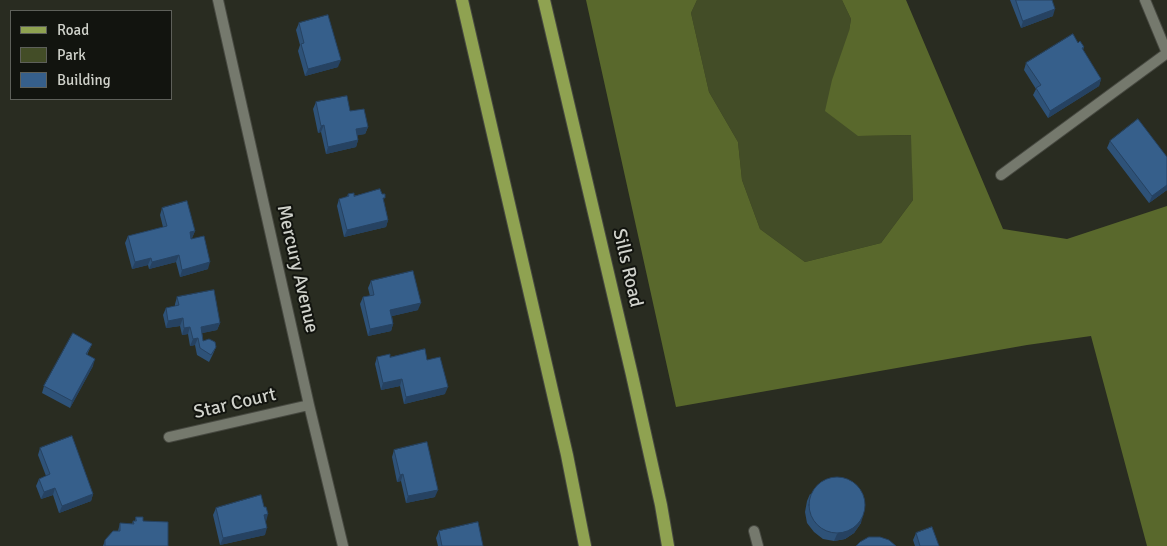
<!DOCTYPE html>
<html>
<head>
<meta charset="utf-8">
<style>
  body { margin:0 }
  #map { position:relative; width:1167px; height:546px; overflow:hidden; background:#292c21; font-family:Signika,sans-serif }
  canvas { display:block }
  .legend { position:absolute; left:10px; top:10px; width:162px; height:90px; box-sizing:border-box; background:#12140f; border:1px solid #5e605a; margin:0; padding:6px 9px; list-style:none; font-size:15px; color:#d0d2cb }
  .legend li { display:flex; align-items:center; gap:10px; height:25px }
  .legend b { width:25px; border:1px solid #5e605a }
</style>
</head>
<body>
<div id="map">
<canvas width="1167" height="546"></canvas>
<ul class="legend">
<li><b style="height:6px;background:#8fa251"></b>Road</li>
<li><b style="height:14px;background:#434d27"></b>Park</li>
<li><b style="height:14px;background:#365f8b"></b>Building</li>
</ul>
</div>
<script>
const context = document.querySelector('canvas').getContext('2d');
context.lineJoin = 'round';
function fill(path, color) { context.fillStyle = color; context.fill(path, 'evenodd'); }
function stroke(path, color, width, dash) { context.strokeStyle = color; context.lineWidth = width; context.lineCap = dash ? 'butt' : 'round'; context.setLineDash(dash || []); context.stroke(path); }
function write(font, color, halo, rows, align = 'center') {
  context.font = font + ' Signika,sans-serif'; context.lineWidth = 4; context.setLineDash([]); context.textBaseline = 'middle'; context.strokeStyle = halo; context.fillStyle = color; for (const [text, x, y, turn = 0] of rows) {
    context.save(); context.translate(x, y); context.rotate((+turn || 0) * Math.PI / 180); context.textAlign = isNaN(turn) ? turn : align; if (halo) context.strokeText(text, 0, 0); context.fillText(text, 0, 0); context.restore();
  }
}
const green = new Path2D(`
  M 697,0 L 842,0 L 851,19 L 849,31 L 858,136 L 912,135 L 913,200 L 881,243 L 805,262 L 760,229 L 742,180 L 738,142 L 709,92 L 691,13 Z`);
const forest = new Path2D(`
  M 586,0 L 697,0 L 691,13 L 709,92 L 738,142 L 742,180 L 760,229 L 805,262 L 881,243 L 913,200 L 911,135 L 858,136 L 825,111 L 832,80 L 849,31 L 851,19 L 842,0 L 906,0 L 1003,229 L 1067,239 L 1167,206 L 1167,546 L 1147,546 L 1091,336 L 1027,345 L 676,407 Z`);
const service = new Path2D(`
  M 754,531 L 758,546`);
const minor = new Path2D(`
  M 218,0 L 309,405 L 343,546
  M 1145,0 L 1167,53
  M 1001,175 L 1167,53
  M 169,437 L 309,405`);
const primary = new Path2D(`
  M 462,0 L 567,455 L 585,546
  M 544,0 L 632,375 L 661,505 L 668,546`);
const wall = new Path2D(`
  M 1010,0 L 1052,0 L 1053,16 L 1021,28 Z
  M 299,23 L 338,67 L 305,76 L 298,51 L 300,45 L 296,30 Z
  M 1078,43 L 1084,47 L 1083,50 L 1101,79 L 1099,86 L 1048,118 L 1033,95 L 1036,89 L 1024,70 L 1026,63 Z
  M 316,102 L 350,111 L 368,127 L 365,134 L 357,135 L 358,140 L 356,147 L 326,154 L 321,132 L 318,133 L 313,109 Z
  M 1110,141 L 1167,157 L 1167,190 L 1149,203 L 1107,148 Z
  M 348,194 L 384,202 L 388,220 L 386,227 L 344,237 L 337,206 L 339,199 L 347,197 Z
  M 162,208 L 195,231 L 192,238 L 191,238 L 208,269 L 180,277 L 176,262 L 149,269 L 148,265 L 132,269 L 125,243 L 128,236 L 163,227 L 160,215 Z
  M 371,281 L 418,310 L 392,316 L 393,324 L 391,331 L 368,336 L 360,304 L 363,297 L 370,296 L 368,288 Z
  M 177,297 L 220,323 L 217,330 L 202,333 L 203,341 L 216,347 L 213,354 L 209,362 L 197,355 L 195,345 L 190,346 L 188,334 L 182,335 L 180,326 L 166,328 L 163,315 L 166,308 L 175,306 L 175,304 Z
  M 92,344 L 87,355 L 93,366 L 70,408 L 42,393 L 44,386 Z
  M 377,357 L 390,357 L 427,360 L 445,394 L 404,404 L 400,386 L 381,390 L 375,364 Z
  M 40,448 L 93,494 L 91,501 L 59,513 L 53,495 L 41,499 L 36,486 L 39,479 L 46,476 L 38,455 Z
  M 394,450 L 435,497 L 406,503 L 401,481 L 397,482 L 392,457 Z
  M 810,494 L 861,523 L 854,533 L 845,539 L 834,541 L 823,539 L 814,532 L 807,523 L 805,512 L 807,501 Z
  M 216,508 L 266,521 L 265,535 L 220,545 L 213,515 Z
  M 136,517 L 143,521 L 168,546 L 103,546 L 105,540 L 118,531 L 120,523 L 132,524 L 133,521 L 135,521 Z
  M 439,531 L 483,546 L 438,546 L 436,538 Z
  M 916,533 L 939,546 L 915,546 L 913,540 Z`);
const shadedWall = new Path2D(`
  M 1055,9 L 1053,16 L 1021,28 L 1023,21 Z
  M 341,60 L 338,67 L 305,76 L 308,69 Z
  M 1101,79 L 1099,86 L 1048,118 L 1050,111 Z
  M 324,125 L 321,132 L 318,133 L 321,126 Z
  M 368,127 L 365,134 L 354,136 L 356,129 Z
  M 358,140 L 356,147 L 326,154 L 328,147 Z
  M 1167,185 L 1167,190 L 1149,203 L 1152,196 Z
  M 388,220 L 386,227 L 344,237 L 347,230 Z
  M 195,231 L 192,238 L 187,239 L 190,232 Z
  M 179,255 L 176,262 L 149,269 L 152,262 Z
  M 151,258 L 148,265 L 132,269 L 135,262 Z
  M 210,262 L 208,269 L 180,277 L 182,270 Z
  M 421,303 L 418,310 L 388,317 L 390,310 Z
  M 183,318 L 180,326 L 166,328 L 168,321 Z
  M 220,323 L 217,330 L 198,334 L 201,327 Z
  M 393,324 L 391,331 L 368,336 L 370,329 Z
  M 190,327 L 188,334 L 182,335 L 184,328 Z
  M 198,338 L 195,345 L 190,346 L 193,339 Z
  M 95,359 L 93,366 L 70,408 L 72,401 Z
  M 402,379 L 400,386 L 381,390 L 383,383 Z
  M 448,387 L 445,394 L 404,404 L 406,397 Z
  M 403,474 L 401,481 L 397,482 L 400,475 Z
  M 55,488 L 53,495 L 41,499 L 44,492 Z
  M 438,490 L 435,497 L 406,503 L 408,496 Z
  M 93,494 L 91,501 L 59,513 L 62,506 Z
  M 268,514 L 266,522 L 264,515 Z
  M 863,516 L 861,523 L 854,533 L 845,539 L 834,541 L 837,534 Z
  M 267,528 L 265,535 L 220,545 L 223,538 Z`);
const building = new Path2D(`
  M 1016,0 L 1052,0 L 1055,9 L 1023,21 Z
  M 328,15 L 341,60 L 308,69 L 301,44 L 304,43 L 299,23 Z
  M 1073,34 L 1078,43 L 1080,41 L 1084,47 L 1082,48 L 1101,79 L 1050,111 L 1036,88 L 1041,85 L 1026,63 Z
  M 347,96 L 350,111 L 364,109 L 368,127 L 356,129 L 358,140 L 328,147 L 324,125 L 321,126 L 316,102 Z
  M 1138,119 L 1167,157 L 1167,185 L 1152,196 L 1110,141 Z
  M 380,189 L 382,194 L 385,194 L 385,198 L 383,198 L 388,220 L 347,230 L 339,199 L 349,196 L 348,194 L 354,193 L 354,196 Z
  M 187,201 L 195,231 L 190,232 L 191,239 L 204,236 L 210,262 L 182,270 L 179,255 L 152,262 L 151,258 L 135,262 L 128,236 L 167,226 L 162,208 Z
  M 413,271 L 421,303 L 390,310 L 393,324 L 370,329 L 363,297 L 374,295 L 371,281 Z
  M 214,290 L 220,323 L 201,327 L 203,341 L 209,339 L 215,342 L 216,347 L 211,355 L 200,348 L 198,338 L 193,339 L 190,327 L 184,328 L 183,318 L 168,321 L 166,308 L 179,305 L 177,297 Z
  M 73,333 L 92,344 L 86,354 L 95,359 L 72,401 L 44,386 Z
  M 425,349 L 427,360 L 440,357 L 448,387 L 406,397 L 402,379 L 383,383 L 377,357 L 390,354 L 390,357 Z
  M 72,436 L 93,494 L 62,506 L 55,488 L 44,492 L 39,479 L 50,474 L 40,448 Z
  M 427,442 L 438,490 L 408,496 L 403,474 L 400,475 L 394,450 Z
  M809 505a28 28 0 1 1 56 0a28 28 0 1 1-56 0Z
  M 261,495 L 264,507 L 266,507 L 268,514 L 264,515 L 267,528 L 223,538 L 216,508 Z
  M 136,517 L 143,517 L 143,521 L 168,522 L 168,546 L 105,546 L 105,540 L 113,531 L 120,531 L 120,523 L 134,524 L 133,521 L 136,521 Z
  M 478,522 L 483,546 L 442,546 L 439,531 Z
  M 932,527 L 939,546 L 920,546 L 916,533 Z
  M 869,537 L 880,537 L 889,540 L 896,546 L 856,546 L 860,542 Z`);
const streetNames = [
  ["Sills Road",627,268,77],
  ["Mercury Avenue",297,269,77],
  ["Star Court",235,404,-13]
];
fill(green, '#434d27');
fill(forest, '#59682c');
stroke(service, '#474941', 12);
stroke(minor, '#474941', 12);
stroke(primary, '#474941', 14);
stroke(service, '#75796d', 10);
stroke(minor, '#75796d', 10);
stroke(primary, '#8fa251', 12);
fill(wall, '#2e5278');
fill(shadedWall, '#264261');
fill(building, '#365f8b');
stroke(building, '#264261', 1);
write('19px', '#d0d2cb', '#12140f', streetNames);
</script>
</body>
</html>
